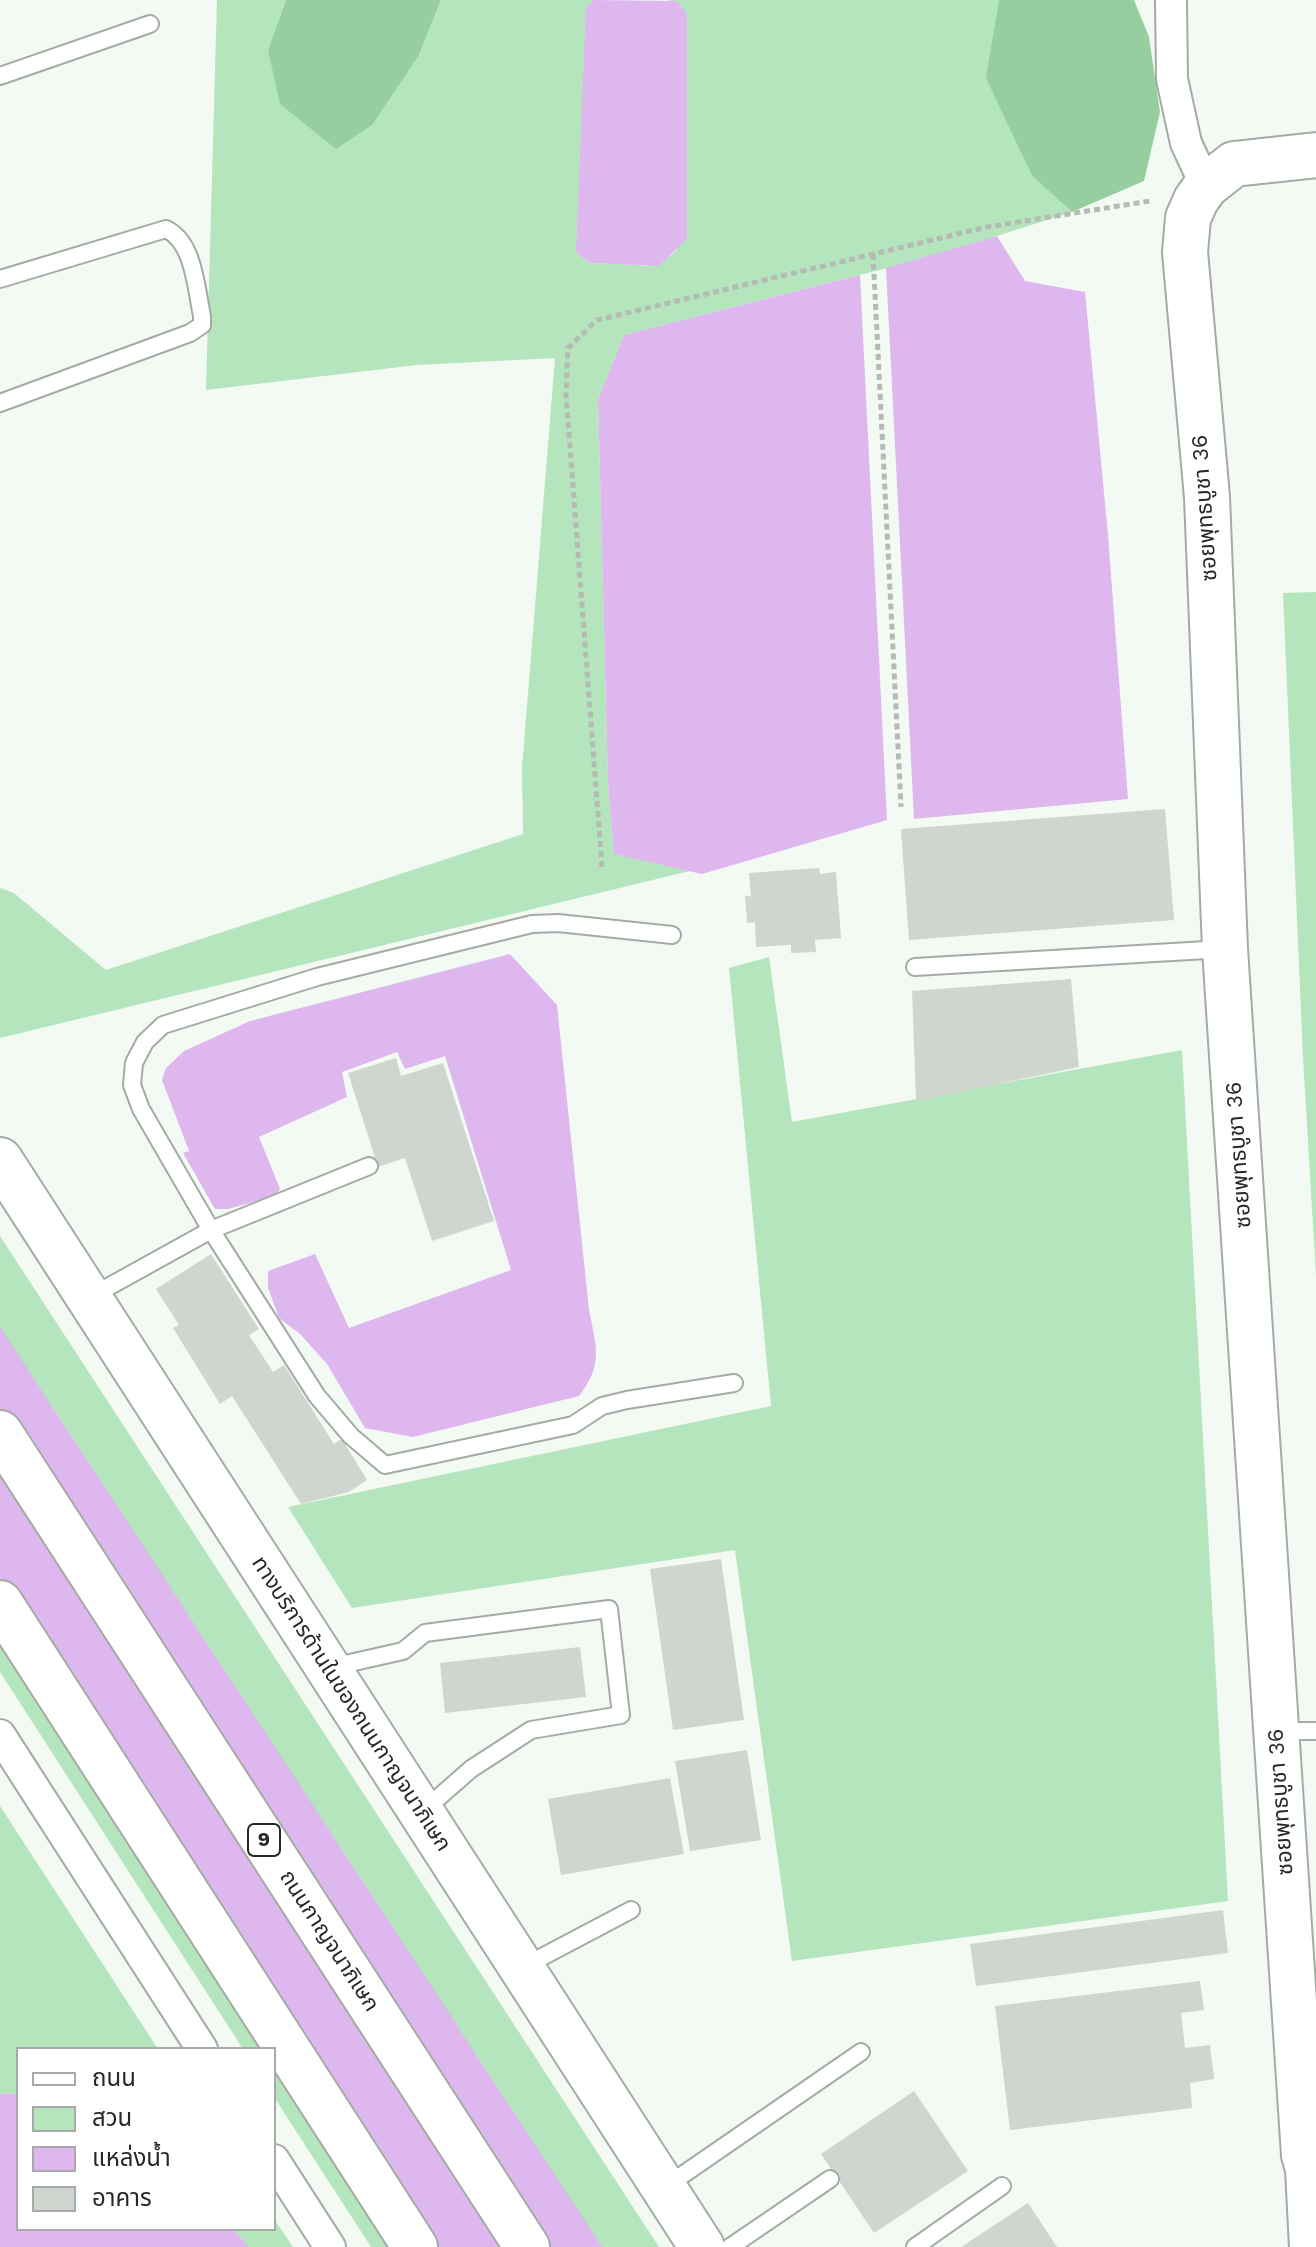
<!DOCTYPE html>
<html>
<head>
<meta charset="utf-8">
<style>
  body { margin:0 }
  #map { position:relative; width:1316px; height:2247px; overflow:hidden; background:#f3faf3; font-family:"Work Sans","Noto Sans Thai",sans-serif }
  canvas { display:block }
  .legend { position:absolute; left:16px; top:2047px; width:260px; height:184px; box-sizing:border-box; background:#fff; border:2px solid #a8a9a8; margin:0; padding:10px 14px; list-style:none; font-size:24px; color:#262926 }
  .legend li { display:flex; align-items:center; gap:16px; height:40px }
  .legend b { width:40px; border:2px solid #a8a9a8 }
</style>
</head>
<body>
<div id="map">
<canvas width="1316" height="2247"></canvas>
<ul class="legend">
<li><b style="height:10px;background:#fff"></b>ถนน</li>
<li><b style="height:22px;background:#b5e5bc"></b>สวน</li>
<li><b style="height:22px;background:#deb7ef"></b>แหล่งน้ำ</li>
<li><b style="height:22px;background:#cfd6d0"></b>อาคาร</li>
</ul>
</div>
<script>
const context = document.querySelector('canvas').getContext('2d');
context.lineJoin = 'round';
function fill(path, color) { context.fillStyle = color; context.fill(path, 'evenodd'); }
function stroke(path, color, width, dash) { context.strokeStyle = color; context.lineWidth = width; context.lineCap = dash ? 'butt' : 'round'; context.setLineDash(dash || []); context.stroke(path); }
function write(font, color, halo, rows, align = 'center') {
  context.font = font + ' "Work Sans","Noto Sans Thai",sans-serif'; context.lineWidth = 6; context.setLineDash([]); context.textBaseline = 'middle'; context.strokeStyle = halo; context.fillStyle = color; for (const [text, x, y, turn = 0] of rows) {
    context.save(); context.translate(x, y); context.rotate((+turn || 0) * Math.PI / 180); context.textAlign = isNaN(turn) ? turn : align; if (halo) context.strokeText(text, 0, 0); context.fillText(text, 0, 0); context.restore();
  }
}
const green = new Path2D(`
  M 217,0 L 286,0 L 268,50 L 419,55 L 441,0 L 594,0 L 586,7 L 591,263 L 658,266 L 677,250 L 677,2 L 667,0 L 999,0 L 987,78 L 1032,176 L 1072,212 L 931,257 L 624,335 L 598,399 L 608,783 L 614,854 L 694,870 L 0,1038 L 0,888 L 14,893 L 106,970 L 523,834 L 522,768 L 555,358 L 417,365 L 206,390 Z
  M 1316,592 L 1316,1275 L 1303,1058 L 1283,593 Z
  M 769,957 L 792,1122 L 1182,1050 L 1228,1901 L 792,1961 L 735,1550 L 352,1608 L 288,1507 L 771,1406 L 729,968 Z
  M 0,1236 L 659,2247 L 371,2247 L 274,2097 L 274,2049 L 243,2049 L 0,1672 Z
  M 0,1806 L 158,2049 L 18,2049 L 18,2095 L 10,2093 L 0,2095 Z
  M 274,2219 L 293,2247 L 249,2247 L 233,2229 L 274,2229 Z`);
const forest = new Path2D(`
  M 286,0 L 441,0 L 419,55 L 372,125 L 336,149 L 280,104 L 268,50 Z
  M 999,0 L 1134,0 L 1149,37 L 1160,112 L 1144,181 L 1072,212 L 1032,176 L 986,78 Z`);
const water = new Path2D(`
  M 594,0 L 677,1 L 687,14 L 687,239 L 659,266 L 591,263 L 576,253 L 586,7 Z
  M 997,236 L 1025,281 L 1085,292 L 1108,535 L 1128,799 L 914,819 L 886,268 Z
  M 860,275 L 887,820 L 702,874 L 614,854 L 608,783 L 598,399 L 624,335 Z
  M 510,954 L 557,1005 L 589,1310 C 596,1346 604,1364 579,1396 L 413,1437 L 365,1428 L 327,1364 L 300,1334 L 279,1318 L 268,1288 L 268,1271 L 315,1254 L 349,1328 L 511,1270 L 445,1056 L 405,1069 L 397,1052 L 342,1072 L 347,1097 L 259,1137 L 280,1189 L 275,1196 L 228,1209 L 215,1209 L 183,1153 L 189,1151 L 162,1080 L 166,1068 L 184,1051 L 250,1021 Z
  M 0,1327 L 602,2247 L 394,2247 L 0,1640 Z
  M 10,2093 L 18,2095 L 18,2229 L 233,2229 L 249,2247 L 0,2247 L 0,2095 Z`);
const building = new Path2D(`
  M 1165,809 L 1174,920 L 909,940 L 901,829 Z
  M 819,868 L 820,874 L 836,872 L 841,938 L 815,940 L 816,952 L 791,953 L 791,945 L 756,947 L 755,922 L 747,923 L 745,896 L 751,896 L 749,873 Z
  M 1071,979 L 1079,1067 L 916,1101 L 912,991 Z
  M 396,1058 L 401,1076 L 443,1063 L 494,1221 L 432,1241 L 405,1158 L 378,1167 L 348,1073 Z
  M 211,1254 L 259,1329 L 249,1335 L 273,1372 L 284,1365 L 334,1444 L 342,1439 L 367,1480 L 349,1492 L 301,1504 L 232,1396 L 220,1404 L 173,1328 L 179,1325 L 156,1289 Z
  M 721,1559 L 744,1720 L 673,1730 L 650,1569 Z
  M 580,1647 L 586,1697 L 445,1713 L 440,1663 Z
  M 747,1750 L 761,1840 L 690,1851 L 675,1761 Z
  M 670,1778 L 684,1854 L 561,1875 L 548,1799 Z
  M 1223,1910 L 1228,1953 L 976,1986 L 970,1944 Z
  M 1200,1981 L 1204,2010 L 1181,2013 L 1185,2048 L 1210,2045 L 1214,2079 L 1190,2083 L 1192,2108 L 1010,2130 L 995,2006 Z
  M 914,2091 L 968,2171 L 874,2233 L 821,2154 Z
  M 1028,2203 L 1057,2247 L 961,2247 Z`);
const path = new Path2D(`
  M 873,254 L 901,807
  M 602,867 L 566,394 L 568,348 L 597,320 L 987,227 L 1150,201`);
const lane = new Path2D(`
  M 0,76 L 150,24
  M 0,279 L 166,229 C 194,242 196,288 202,316 L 202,325 L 190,333 L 0,403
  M 672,935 L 558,923 L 532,924 L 317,977 L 163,1025 L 145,1042 L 134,1063 L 132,1085 L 141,1109 L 211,1230 L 317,1396 L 351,1436 L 385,1465 L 573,1425 L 602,1406 L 627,1400 L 734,1383
  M 915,967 L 1224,949
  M 90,1297 L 211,1230 L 369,1166
  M 332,1667 L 403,1651 L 425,1633 L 609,1609 L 621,1715 L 531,1730 L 471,1769 L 422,1812
  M 1277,1731 L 1316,1731
  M 523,1967 L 631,1910
  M 665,2187 L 861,2052
  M 730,2247 L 830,2179
  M 915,2247 L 1002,2186`);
const street = new Path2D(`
  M 1171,0 L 1172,79 L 1186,143 L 1206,186
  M 0,1735 L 202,2049
  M 274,2160 L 330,2247`);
const secondary = new Path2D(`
  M 0,1160 L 702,2247
  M 1312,2247 L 1308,2169 L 1304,2155 L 1225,949 L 1207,497 L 1185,252 L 1188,218 L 1196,200 L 1206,186 L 1234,164 L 1316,155`);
const highway = new Path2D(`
  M 0,1433 L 527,2247
  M 0,1603 L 415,2247`);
const shields = [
  [264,1840,32]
];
const shieldNames = [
  ["9",264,1840]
];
const streetNames = [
  ["ซอยพุทธบูชา 36",1205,508,-94],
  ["ซอยพุทธบูชา 36",1239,1155,-94],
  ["ทางบริการด้านในของถนนกาญจนาภิเษก",351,1704,57],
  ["ซอยพุทธบูชา 36",1281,1802,-94],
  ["ถนนกาญจนาภิเษก",329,1941,57]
];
fill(green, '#b5e5bc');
fill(forest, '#97ce9f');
fill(water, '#deb7ef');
fill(building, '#cfd6d0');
stroke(lane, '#a4aba5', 20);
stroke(street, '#a4aba5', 34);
stroke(secondary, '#a4aba5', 48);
stroke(highway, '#a4aba5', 48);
stroke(path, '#b4bab4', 5, [6, 4]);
stroke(lane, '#fff', 16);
stroke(street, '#fff', 30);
stroke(secondary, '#fff', 44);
stroke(highway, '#fff', 44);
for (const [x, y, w] of shields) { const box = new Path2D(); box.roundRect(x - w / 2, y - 16, w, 32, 6); context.fillStyle = '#fff'; context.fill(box); stroke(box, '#262926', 2); }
write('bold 20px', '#262926', null, shieldNames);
write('22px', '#262926', '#fff', streetNames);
</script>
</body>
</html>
